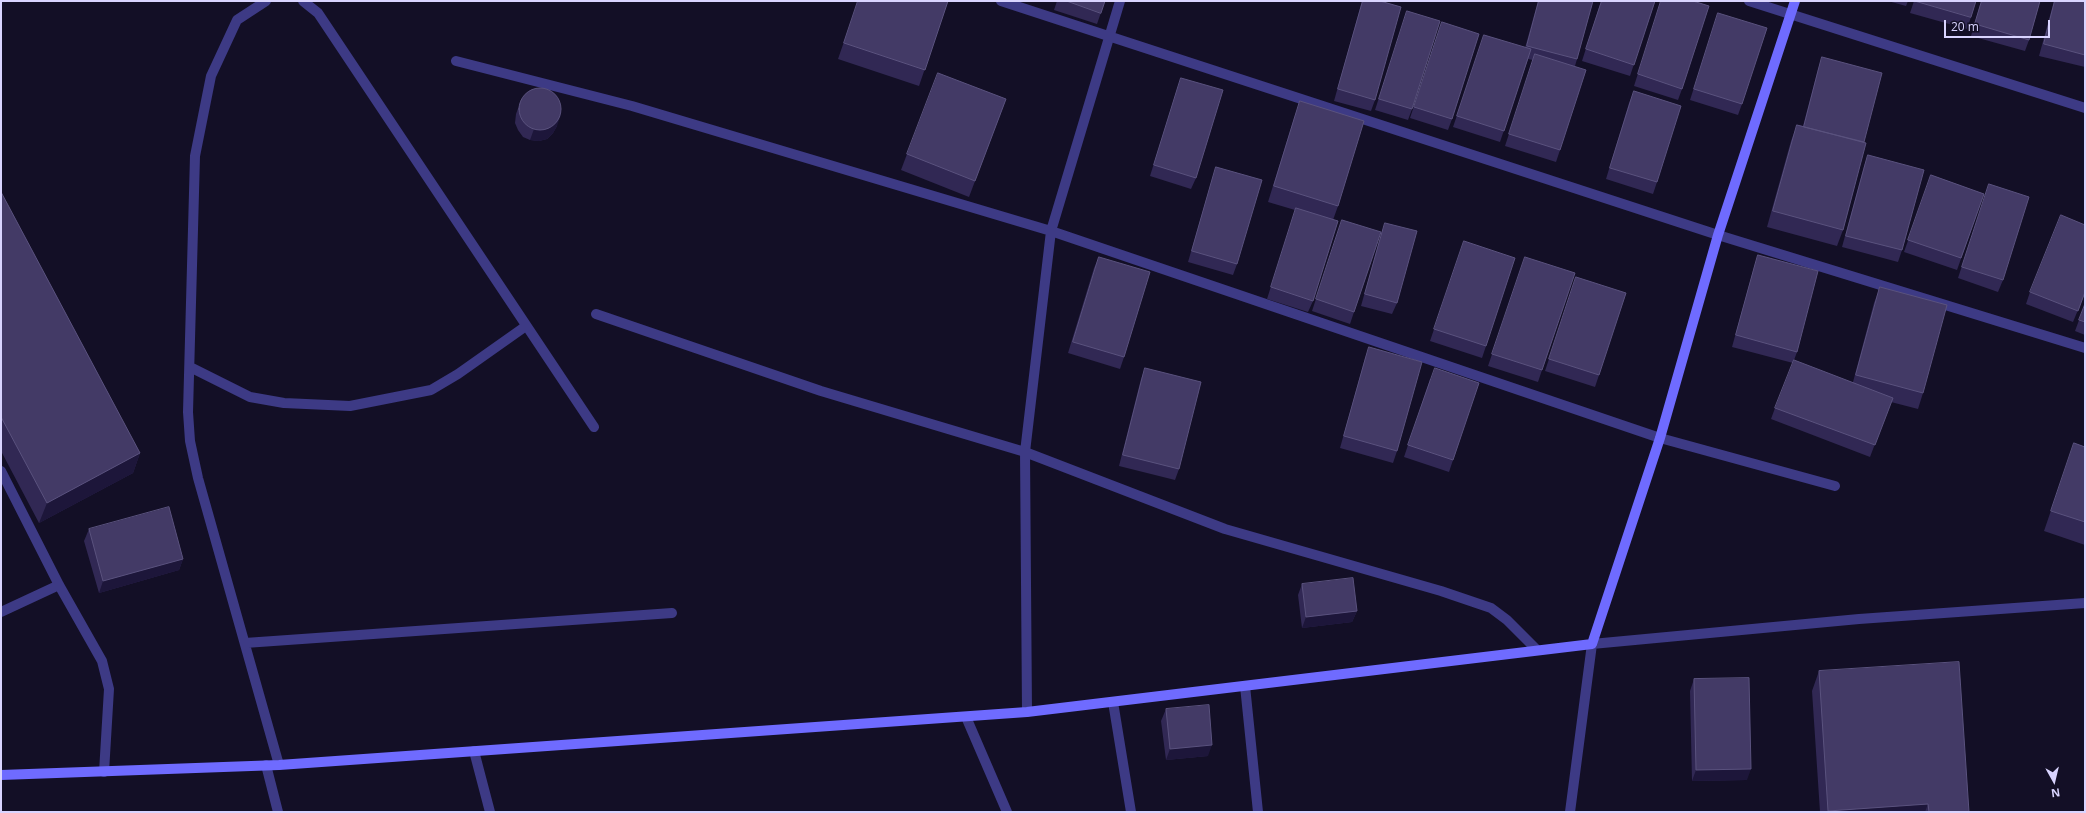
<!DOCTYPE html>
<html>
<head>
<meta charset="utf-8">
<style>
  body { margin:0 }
  #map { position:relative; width:2086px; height:813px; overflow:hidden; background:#130f26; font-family:"Open Sans",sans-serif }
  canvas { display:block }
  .frame { position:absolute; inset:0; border:2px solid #d9d4ff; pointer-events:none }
  .north { position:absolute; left:2034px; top:761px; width:40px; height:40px; -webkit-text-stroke:3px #130f26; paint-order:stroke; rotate:172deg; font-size:11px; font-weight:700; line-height:16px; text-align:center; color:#d9d4ff }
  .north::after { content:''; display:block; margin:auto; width:14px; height:18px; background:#d9d4ff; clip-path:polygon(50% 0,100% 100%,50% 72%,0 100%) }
  .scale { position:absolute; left:1944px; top:20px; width:106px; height:18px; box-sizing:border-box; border:2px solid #d9d4ff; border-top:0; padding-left:5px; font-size:12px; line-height:14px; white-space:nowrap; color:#d9d4ff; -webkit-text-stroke:3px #130f26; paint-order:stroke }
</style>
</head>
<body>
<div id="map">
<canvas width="2086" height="813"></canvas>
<div class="frame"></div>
<div class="north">N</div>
<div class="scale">20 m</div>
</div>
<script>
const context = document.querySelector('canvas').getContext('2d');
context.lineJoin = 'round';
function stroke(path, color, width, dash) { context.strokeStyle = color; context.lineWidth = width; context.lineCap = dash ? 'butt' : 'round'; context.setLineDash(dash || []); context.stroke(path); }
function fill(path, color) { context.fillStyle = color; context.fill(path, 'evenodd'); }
const lane = new Path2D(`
  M 266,1 L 237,20 L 211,76 L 195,156 L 188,412 L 190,441 L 198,478 L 279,765
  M 303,1 L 318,13 L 594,427
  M 190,367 L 250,397 L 284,403 L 350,406 L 431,390 L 458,374 L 526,326
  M 1,471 L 59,585 L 102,661 L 109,689 L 104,772
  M 1,612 L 59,585
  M 245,643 L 672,613
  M 474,751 L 490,812
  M 266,765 L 278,812`);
const street = new Path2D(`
  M 1001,1 L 1718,235 L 2085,348
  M 1749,1 L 2085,108
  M 456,61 L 632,106 L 1051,231 L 1660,438 L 1835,486
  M 596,314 L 821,391 L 1025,452 L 1225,529 L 1441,591 L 1491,608 L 1507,620 L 1537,650
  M 1245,686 L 1258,812
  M 1113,702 L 1131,812
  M 1027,712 L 1025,452 L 1051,231 L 1120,1
  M 966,717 L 1007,812
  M 1570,812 L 1592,644 L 1859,619 L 2085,603`);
const secondary = new Path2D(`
  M 1,775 L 279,765 L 1027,712 L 1592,644 L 1660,438 L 1718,235 L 1795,1`);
const wall = new Path2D(`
  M 858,1 L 948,1 L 919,86 L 838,59 Z
  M 1057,1 L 1105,1 L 1097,24 L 1054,10 Z
  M 1362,1 L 1380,1 L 1375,100 L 1371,111 L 1334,101 L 1360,8 Z
  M 1538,1 L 1593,1 L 1577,59 L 1575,66 L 1560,150 L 1556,162 L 1505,146 L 1533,60 L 1528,59 L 1500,142 L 1453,127 L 1484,35 L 1525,48 Z
  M 1601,1 L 1655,1 L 1630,76 L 1582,61 Z
  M 1661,1 L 1693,1 L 1682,89 L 1678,100 L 1634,86 Z
  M 1888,1 L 1908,1 L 1906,6 Z
  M 1914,1 L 1976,1 L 1971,17 L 1967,29 L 1910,13 Z
  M 1981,1 L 2040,1 L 2029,40 L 2025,51 L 1971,36 Z
  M 2054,1 L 2085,1 L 2085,67 L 2039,56 Z
  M 1407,11 L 1412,109 L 1408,120 L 1375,110 Z
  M 1718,13 L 1742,104 L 1738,115 L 1690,100 Z
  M 1442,22 L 1452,119 L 1448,130 L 1410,118 Z
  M 1822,57 L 1864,143 L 1843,230 L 1837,246 L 1767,227 L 1791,141 L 1797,125 L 1803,126 L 1818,69 Z
  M 1181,78 L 1196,178 L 1191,189 L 1150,176 L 1177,89 Z
  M 1634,91 L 1657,182 L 1653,194 L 1606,179 L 1629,103 Z
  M 1006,99 L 969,197 L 901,170 L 907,154 Z
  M 1300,101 L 1338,206 L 1333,220 L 1313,301 L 1308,312 L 1267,299 L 1295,210 L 1268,202 L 1294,118 Z
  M 520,103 L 557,126 L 553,133 L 547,139 L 539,141 L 530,140 L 523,137 L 518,130 L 515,123 L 516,114 Z
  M 1868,155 L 1902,250 L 1898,262 L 1842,247 L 1864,166 Z
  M 1216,167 L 1237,264 L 1233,275 L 1188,262 L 1212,179 Z
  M 1931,175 L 1984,194 L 1957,270 L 1904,252 Z
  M 1989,184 L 2003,280 L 1998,292 L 1958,278 Z
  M 1,192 L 140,453 L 133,473 L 39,523 L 1,451 Z
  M 1342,220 L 1354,312 L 1350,324 L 1312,311 Z
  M 1385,223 L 1397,303 L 1392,314 L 1361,306 L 1381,234 Z
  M 1464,241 L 1486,346 L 1482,358 L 1430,341 Z
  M 1758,255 L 1797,352 L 1793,363 L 1732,347 L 1754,267 Z
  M 1099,257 L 1124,357 L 1120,369 L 1068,353 L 1094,268 Z
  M 1525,257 L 1542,370 L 1538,382 L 1488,366 Z
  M 1576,277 L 1599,375 L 1595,387 L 1545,371 Z
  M 1880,287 L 1923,393 L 1918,409 L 1891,402 L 1870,457 L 1771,419 L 1775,408 L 1853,382 L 1874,303 Z
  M 2030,292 L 2085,293 L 2073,322 L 2026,304 Z
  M 2085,304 L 2085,335 L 2075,331 Z
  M 1369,347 L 1397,451 L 1393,463 L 1340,448 L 1365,358 Z
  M 1145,368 L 1179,469 L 1175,480 L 1119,466 L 1141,379 Z
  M 1430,379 L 1453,460 L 1449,472 L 1404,457 Z
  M 2074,443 L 2085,447 L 2085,545 L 2044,531 Z
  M 89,529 L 183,559 L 179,570 L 99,593 L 84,541 Z
  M 1302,584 L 1357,611 L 1352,622 L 1302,628 L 1298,595 Z
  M 1819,671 L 1969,812 L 1820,812 L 1812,691 Z
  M 1694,679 L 1747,780 L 1692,781 L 1690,691 Z
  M 1166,709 L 1208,756 L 1166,760 L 1161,721 Z`);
const shadedWall = new Path2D(`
  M 561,115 L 557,126 L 553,133 L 547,139 L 539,141 L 530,140 L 534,129 Z
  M 140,453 L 133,473 L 39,523 L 47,503 Z
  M 183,559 L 179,570 L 99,593 L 103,581 Z
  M 1357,611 L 1352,622 L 1302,628 L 1306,617 Z
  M 1212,745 L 1208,756 L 1166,760 L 1170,749 Z
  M 1751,769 L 1747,780 L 1692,781 L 1696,770 Z
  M 1928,804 L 1925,812 L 1828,812 L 1828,811 Z`);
const building = new Path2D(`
  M 858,1 L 948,1 L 925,70 L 844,43 Z
  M 1067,1 L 1105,1 L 1101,13 Z
  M 1363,1 L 1380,1 L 1401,7 L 1375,100 L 1338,89 Z
  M 1539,1 L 1593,1 L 1577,59 L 1527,46 Z
  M 1602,1 L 1655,1 L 1634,65 L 1586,49 Z
  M 1661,1 L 1693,1 L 1709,6 L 1682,89 L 1638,74 Z
  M 1915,1 L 1976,1 L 1971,17 Z
  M 1982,1 L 2040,1 L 2029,40 L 1975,24 Z
  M 2055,1 L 2085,1 L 2085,55 L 2044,44 Z
  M 1407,11 L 1440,21 L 1412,109 L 1379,99 Z
  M 1718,13 L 1767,28 L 1742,104 L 1694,89 Z
  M 1442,22 L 1479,34 L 1452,119 L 1414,107 Z
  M 1484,35 L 1531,49 L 1504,131 L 1457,116 Z
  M 1535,54 L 1586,70 L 1560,150 L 1509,134 Z
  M 1822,57 L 1882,73 L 1864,142 L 1804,127 Z
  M 938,73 L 1006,99 L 975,181 L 907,154 Z
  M 1181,78 L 1223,90 L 1196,178 L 1154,165 Z
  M519 109a21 21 0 1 1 42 0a21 21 0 1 1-42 0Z
  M 1634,91 L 1681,106 L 1657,182 L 1610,168 Z
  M 1300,101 L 1364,121 L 1338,206 L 1274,186 Z
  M 1797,125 L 1866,143 L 1843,230 L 1773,211 Z
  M 1868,155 L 1924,170 L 1902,250 L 1846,236 Z
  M 1216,167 L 1262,180 L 1237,264 L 1192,251 Z
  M 1931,175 L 1984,194 L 1961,258 L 1908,240 Z
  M 1989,184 L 2029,197 L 2003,280 L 1962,267 Z
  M 1,192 L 140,453 L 47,503 L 1,417 Z
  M 1296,208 L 1338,221 L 1313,301 L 1271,287 Z
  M 2061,215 L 2085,225 L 2085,292 L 2078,311 L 2030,292 Z
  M 1342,220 L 1381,232 L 1354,312 L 1316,299 Z
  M 1385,223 L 1417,231 L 1397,303 L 1365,294 Z
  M 1464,241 L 1515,258 L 1486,346 L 1434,329 Z
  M 1758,255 L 1818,271 L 1797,352 L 1736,335 Z
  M 1099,257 L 1150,272 L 1124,357 L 1073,342 Z
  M 1525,257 L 1575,273 L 1542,370 L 1492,354 Z
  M 1576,277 L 1626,293 L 1599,375 L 1549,359 Z
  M 1880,287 L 1947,305 L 1923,393 L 1856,375 Z
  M 2085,304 L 2085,322 L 2079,320 Z
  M 1369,347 L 1422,362 L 1397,451 L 1344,436 Z
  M 1794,360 L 1893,398 L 1875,445 L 1775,408 Z
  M 1145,368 L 1201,382 L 1179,469 L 1123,455 Z
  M 1435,368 L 1479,383 L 1453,460 L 1408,445 Z
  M 2074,443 L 2085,447 L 2085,522 L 2051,511 Z
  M 169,507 L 183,559 L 103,581 L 89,529 Z
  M 1353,578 L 1357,611 L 1306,617 L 1302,584 Z
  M 1959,662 L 1969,812 L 1929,812 L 1928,804 L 1828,811 L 1819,671 Z
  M 1749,678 L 1751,769 L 1696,770 L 1694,679 Z
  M 1209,705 L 1212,745 L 1170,749 L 1166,709 Z`);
stroke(lane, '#3d3a85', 10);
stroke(street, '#3d3a85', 10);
stroke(secondary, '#6f6bff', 10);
fill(wall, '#312854');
fill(shadedWall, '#1d163a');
fill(building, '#433a66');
stroke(building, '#5a527e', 1);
</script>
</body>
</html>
